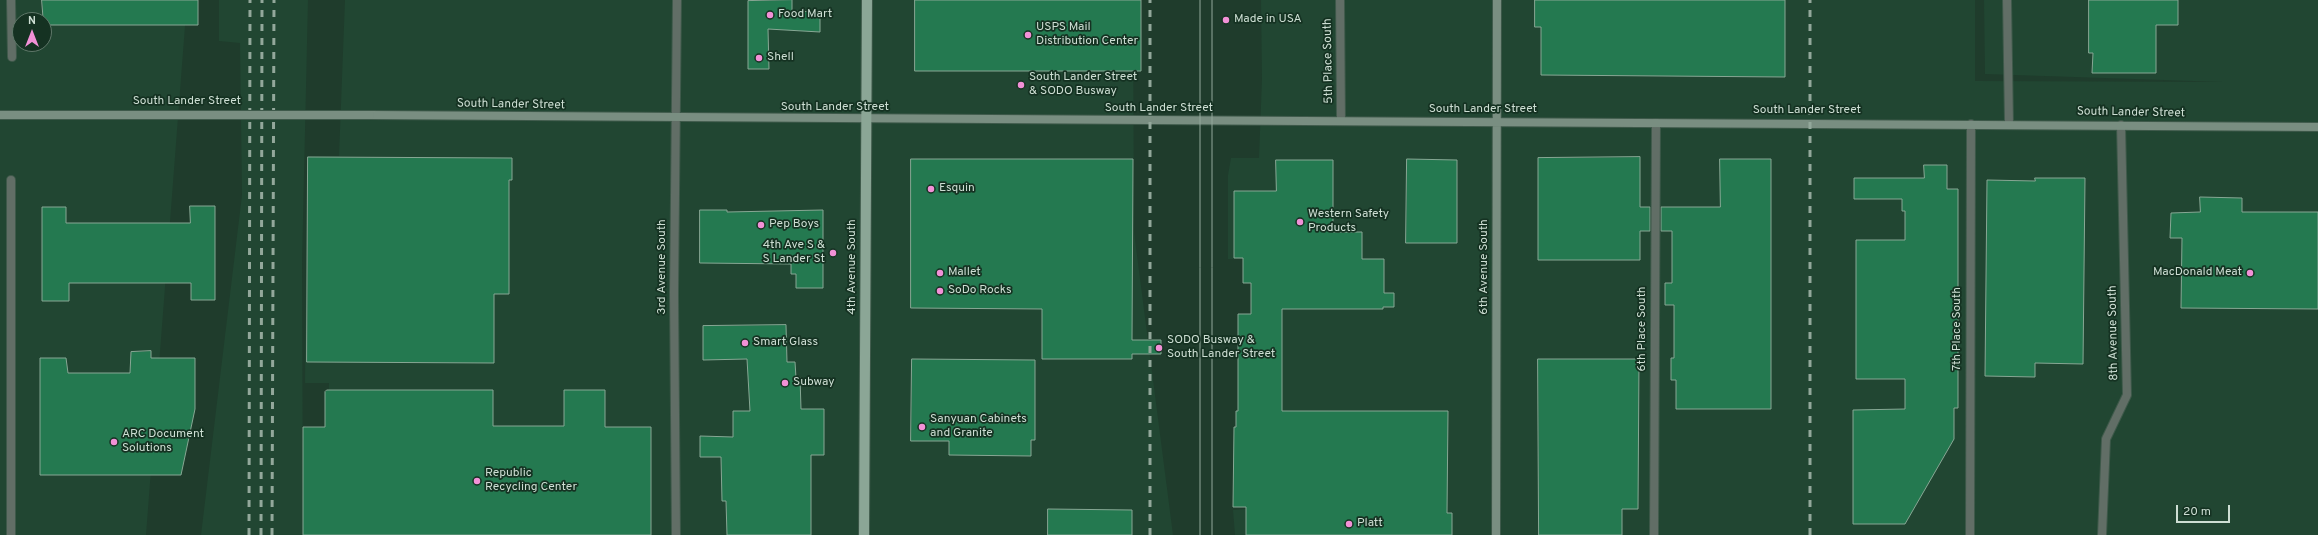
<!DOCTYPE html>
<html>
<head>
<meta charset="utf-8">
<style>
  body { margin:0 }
  #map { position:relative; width:2318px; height:535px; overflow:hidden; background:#1f3c2c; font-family:Overpass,sans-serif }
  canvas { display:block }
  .north { position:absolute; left:12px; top:12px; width:40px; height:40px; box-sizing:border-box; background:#153222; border:1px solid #5f7769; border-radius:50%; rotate:0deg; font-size:11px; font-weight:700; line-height:16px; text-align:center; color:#cdded3 }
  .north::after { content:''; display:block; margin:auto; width:14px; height:18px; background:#f291d7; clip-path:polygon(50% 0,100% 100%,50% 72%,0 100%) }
  .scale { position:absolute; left:2176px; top:505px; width:54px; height:18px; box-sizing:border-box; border:2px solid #cdded3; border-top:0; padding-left:5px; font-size:12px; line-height:14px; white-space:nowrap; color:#cdded3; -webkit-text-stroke:3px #153222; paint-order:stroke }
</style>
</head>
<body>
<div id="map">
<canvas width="2318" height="535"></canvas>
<div class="north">N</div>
<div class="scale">20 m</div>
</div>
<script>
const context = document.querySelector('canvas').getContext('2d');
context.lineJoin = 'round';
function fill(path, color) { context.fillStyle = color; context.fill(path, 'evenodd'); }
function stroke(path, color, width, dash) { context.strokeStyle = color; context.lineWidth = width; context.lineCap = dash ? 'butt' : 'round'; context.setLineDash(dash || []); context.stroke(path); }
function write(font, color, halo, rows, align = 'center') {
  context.font = font + ' Overpass,sans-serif'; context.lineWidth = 3.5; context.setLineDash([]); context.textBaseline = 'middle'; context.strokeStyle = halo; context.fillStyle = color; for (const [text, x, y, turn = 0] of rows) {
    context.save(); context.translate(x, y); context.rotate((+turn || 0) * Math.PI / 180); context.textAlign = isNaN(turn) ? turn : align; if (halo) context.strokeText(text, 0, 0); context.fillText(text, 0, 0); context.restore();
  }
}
const built = new Path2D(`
  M 0,0 L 187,0 L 146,535 L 0,535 ZM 20,20 L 44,20 L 44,44 L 20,44 Z
  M 219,0 L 308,0 L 302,262 L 303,535 L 201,535 L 242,195 L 240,43 L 219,41 Z
  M 345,0 L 1133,0 L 1134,232 L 1173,535 L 322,535 L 329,383 L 305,383 L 307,156 L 339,156 Z
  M 1261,0 L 1975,0 L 1975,81 L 2223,82 L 1985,74 L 1984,0 L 2318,0 L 2318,535 L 1235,535 L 1233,510 L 1246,509 L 1255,259 L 1228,259 L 1228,175 L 1231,158 L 1259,158 L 1262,79 Z`);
const building = new Path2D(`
  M 42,0 L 198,0 L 198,25 L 44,25 Z
  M 792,0 L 792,11 L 820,12 L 820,32 L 768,29 L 769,69 L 748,69 L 748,1 Z
  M 915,0 L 1141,0 L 1141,71 L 915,71 Z
  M 1535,0 L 1785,0 L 1785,77 L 1541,75 L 1541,27 L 1535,27 Z
  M 2089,0 L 2178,0 L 2178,25 L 2156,25 L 2156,73 L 2092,73 L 2093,53 L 2089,53 Z
  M 308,157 L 512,158 L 512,180 L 509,180 L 509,294 L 494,294 L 494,363 L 307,362 Z
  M 1640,157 L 1640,207 L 1650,207 L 1650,231 L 1640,231 L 1640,260 L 1538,260 L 1538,158 Z
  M 911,159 L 1133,159 L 1132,340 L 1161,340 L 1161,354 L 1132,354 L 1132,359 L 1042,359 L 1042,309 L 911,308 Z
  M 1407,159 L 1457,160 L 1457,243 L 1406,243 Z
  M 1720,159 L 1771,159 L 1771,409 L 1676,409 L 1676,380 L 1671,380 L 1671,358 L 1674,358 L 1674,305 L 1665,305 L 1665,283 L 1672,283 L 1672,231 L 1661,231 L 1661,207 L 1720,207 Z
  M 1276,160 L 1333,160 L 1333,232 L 1362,232 L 1362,259 L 1384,259 L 1384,293 L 1394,293 L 1394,307 L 1383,307 L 1383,309 L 1282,309 L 1282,411 L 1448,411 L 1447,513 L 1452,513 L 1452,535 L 1246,535 L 1246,507 L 1233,507 L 1234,427 L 1236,427 L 1236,411 L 1238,411 L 1238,314 L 1251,314 L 1251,283 L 1243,283 L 1243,258 L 1234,258 L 1234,191 L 1276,191 Z
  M 1924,165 L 1947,165 L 1947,189 L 1958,189 L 1958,408 L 1954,408 L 1954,439 L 1905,524 L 1853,524 L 1853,410 L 1905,409 L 1905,379 L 1856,379 L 1856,240 L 1905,240 L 1905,211 L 1902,211 L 1902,199 L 1854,199 L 1854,178 L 1924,178 Z
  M 2035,178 L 2085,178 L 2083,364 L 2035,363 L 2035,377 L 1985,376 L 1987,180 L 2035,181 Z
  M 2200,197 L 2242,198 L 2242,212 L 2318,212 L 2318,309 L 2181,308 L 2182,238 L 2170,238 L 2171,213 L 2200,212 Z
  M 190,206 L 215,206 L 215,300 L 191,300 L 191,283 L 69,283 L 69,301 L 42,301 L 42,207 L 66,207 L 66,223 L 190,223 Z
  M 700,210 L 727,210 L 727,212 L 823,210 L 823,288 L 796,288 L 796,274 L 791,274 L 791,264 L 700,263 Z
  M 786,325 L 787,362 L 795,362 L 796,378 L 800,377 L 801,409 L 824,409 L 824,455 L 811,455 L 811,535 L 727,535 L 726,501 L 722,501 L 721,457 L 700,457 L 700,436 L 733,437 L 733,411 L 750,411 L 747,359 L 703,360 L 703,326 Z
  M 151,351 L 151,358 L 195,358 L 195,409 L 181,475 L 40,475 L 40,358 L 66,358 L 68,373 L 130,373 L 131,352 Z
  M 912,359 L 1035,360 L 1035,440 L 1031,440 L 1031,456 L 949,455 L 949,441 L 911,441 Z
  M 1538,359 L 1639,359 L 1638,509 L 1622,509 L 1622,535 L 1539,535 Z
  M 327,390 L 493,390 L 493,426 L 564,426 L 564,390 L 605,390 L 605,427 L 651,427 L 651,535 L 303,535 L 303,427 L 325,427 L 325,392 Z
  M 1048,509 L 1132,510 L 1132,535 L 1048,535 Z`);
const street = new Path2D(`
  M 11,0 L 12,57
  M 1340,0 L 1341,121
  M 2007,0 L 2009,124
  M 11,180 L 11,535
  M 676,535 L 674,293 L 677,0
  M 1654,535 L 1656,123
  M 1970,535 L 1971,124
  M 2102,535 L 2106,439 L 2127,395 L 2121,125`);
const secondary = new Path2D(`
  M 370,115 C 1019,122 1669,121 2318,127
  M 1496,535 L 1497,0`);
const primary = new Path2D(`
  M 864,535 L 867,0`);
const tram = new Path2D(`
  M 1200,0 L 1200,535
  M 1212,0 L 1212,535`);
const rail = new Path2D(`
  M 249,535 L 250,0
  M 261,535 L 262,0
  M 272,535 L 274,0
  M 1150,535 L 1150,0
  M 1810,535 L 1810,0`);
const secondaryBridge = new Path2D(`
  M 0,115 L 370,115`);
const markers = [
  [770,15,4,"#f291d7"],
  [1226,20,4,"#f291d7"],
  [1028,35,4,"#f291d7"],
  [759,58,4,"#f291d7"],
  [1021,85,4,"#f291d7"],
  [931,189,4,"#f291d7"],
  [1300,222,4,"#f291d7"],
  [761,225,4,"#f291d7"],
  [833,253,4,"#f291d7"],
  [940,273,4,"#f291d7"],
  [2250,273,4,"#f291d7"],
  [940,291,4,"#f291d7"],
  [745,343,4,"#f291d7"],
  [1159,348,4,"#f291d7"],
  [785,383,4,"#f291d7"],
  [922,427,4,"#f291d7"],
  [114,442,4,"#f291d7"],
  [477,481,4,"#f291d7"],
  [1349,524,4,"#f291d7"]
];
const poiNames = [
  ["Food Mart",778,15],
  ["Made in USA",1234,20],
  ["USPS Mail",1036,28],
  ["Distribution Center",1036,42],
  ["Shell",767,58],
  ["South Lander Street",1029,78],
  ["& SODO Busway",1029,92],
  ["Esquin",939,189],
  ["Western Safety",1308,215],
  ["Products",1308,229],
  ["Pep Boys",769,225],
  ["4th Ave S &",825,246,"right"],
  ["S Lander St",825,260,"right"],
  ["Mallet",948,273],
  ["MacDonald Meat",2242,273,"right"],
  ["SoDo Rocks",948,291],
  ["SODO Busway &",1167,341],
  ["South Lander Street",1167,355],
  ["Smart Glass",753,343],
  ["Subway",793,383],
  ["Sanyuan Cabinets",930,420],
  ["and Granite",930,434],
  ["ARC Document",122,435],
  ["Solutions",122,449],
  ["Republic",485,474],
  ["Recycling Center",485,488],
  ["Platt",1357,524]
];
const streetNames = [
  ["5th Place South",1329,61,-91],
  ["South Lander Street",187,102],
  ["South Lander Street",511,105,1],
  ["South Lander Street",835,108],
  ["South Lander Street",1159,109],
  ["South Lander Street",1483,110],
  ["South Lander Street",1807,111],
  ["South Lander Street",2131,113,1],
  ["3rd Avenue South",663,267,-90],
  ["4th Avenue South",853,267,-90],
  ["6th Avenue South",1485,267,-90],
  ["6th Place South",1643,329,-90],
  ["7th Place South",1958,329,-90],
  ["8th Avenue South",2114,333,-91]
];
fill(built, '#214632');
fill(building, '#247950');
stroke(building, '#87a794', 1);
stroke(street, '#3e594a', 10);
stroke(secondary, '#3e594a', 10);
stroke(primary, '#3e594a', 12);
stroke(street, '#616e66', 8);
stroke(secondary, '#798e81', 8);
stroke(primary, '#8ba696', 10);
stroke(tram, '#93a89b', 1);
stroke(rail, '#93a89b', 3, [7, 7]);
stroke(secondaryBridge, '#3e594a', 10, []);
stroke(secondaryBridge, '#798e81', 8);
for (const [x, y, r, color] of markers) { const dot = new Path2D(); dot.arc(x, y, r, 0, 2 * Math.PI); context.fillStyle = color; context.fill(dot); stroke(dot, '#153222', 1.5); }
write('12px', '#cdded3', '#153222', poiNames, 'left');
write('12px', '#cdded3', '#153222', streetNames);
</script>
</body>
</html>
